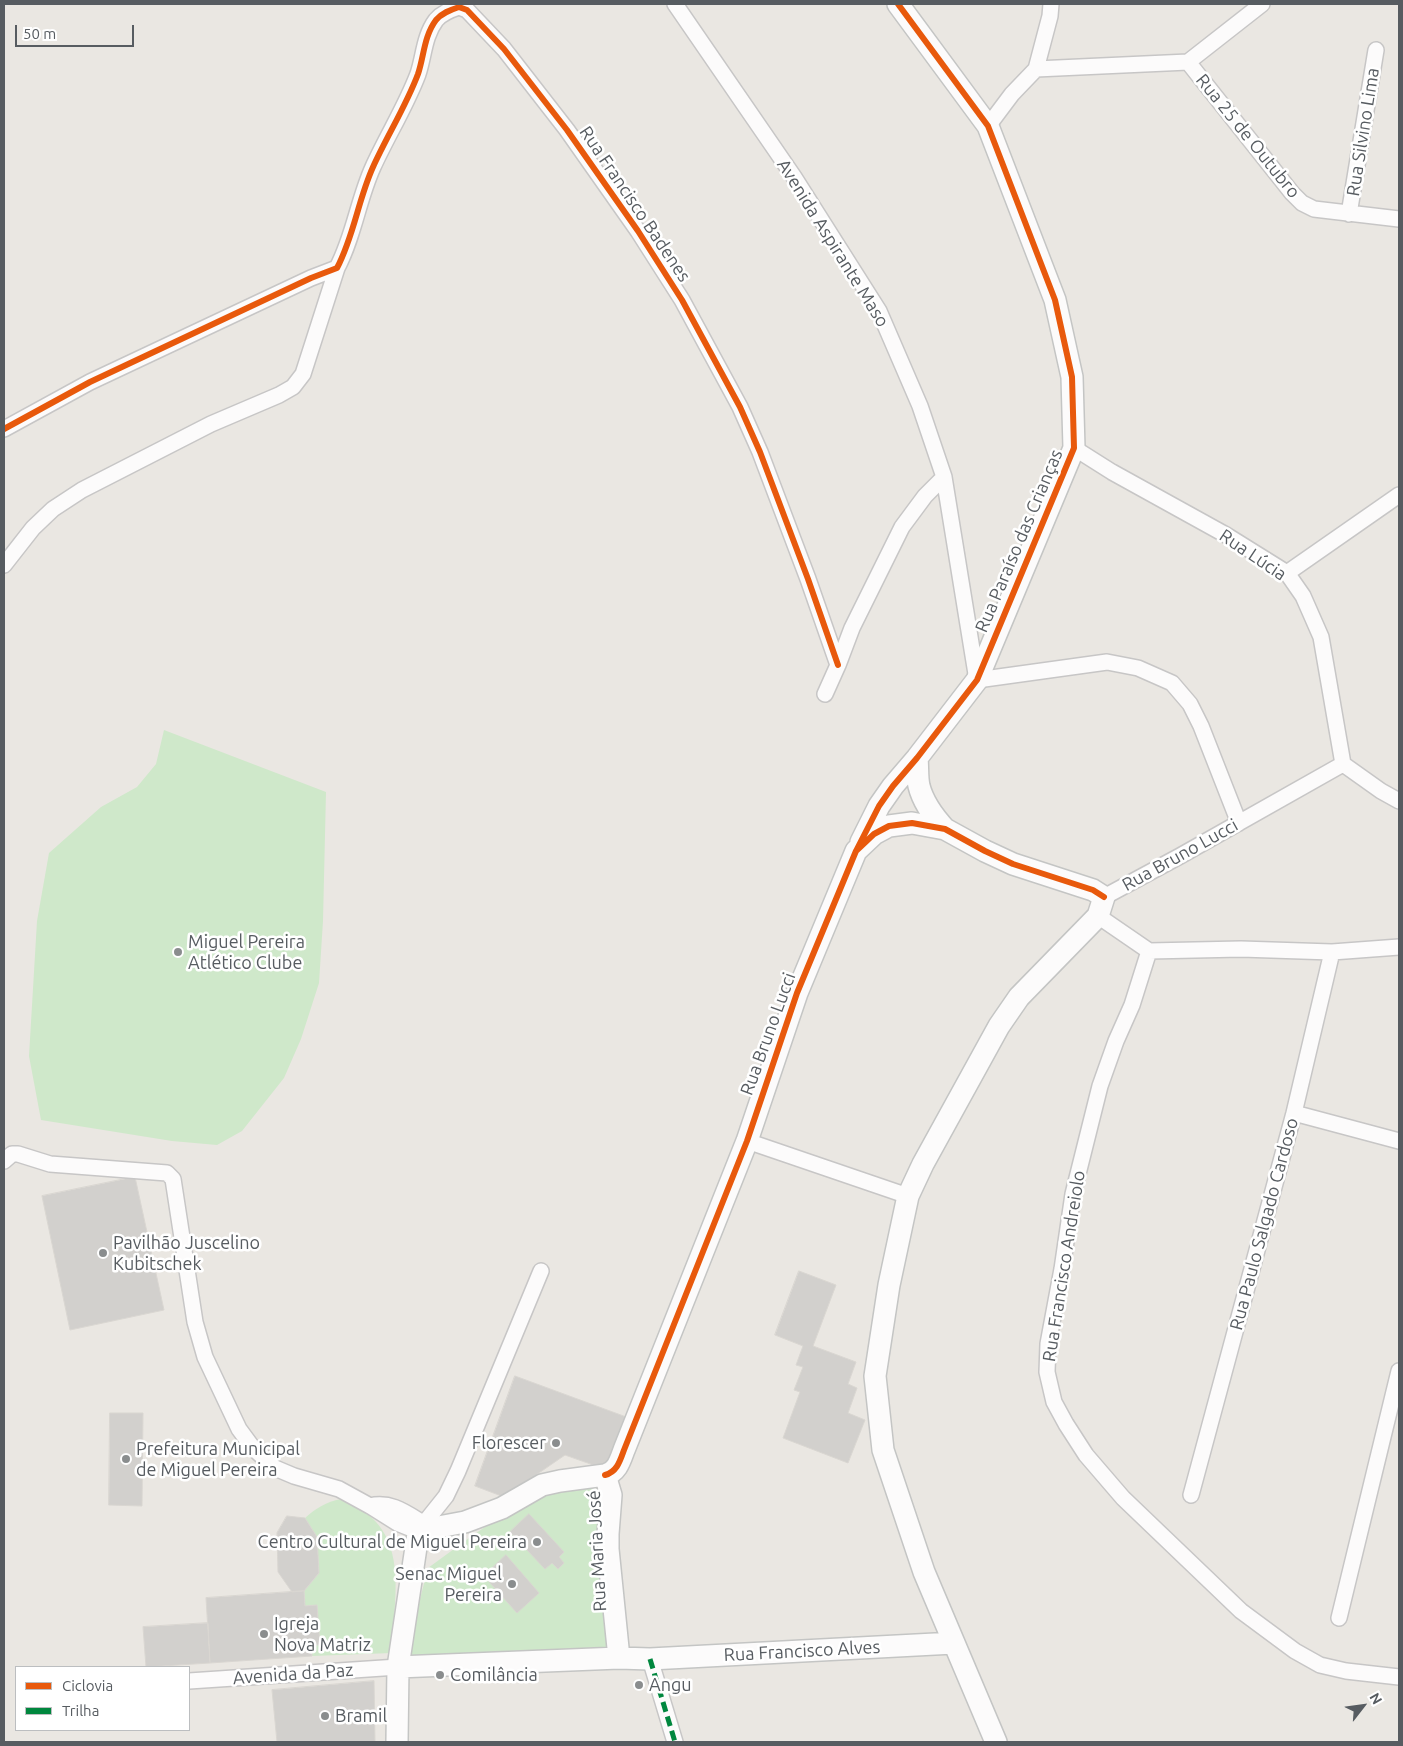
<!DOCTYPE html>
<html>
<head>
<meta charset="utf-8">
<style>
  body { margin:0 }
  #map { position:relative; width:1403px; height:1746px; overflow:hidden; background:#eae7e2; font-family:Ubuntu,sans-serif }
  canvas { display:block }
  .frame { position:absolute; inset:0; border:5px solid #575c61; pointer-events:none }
  .legend { position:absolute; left:15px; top:1666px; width:175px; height:65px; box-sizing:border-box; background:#fff; border:1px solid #bcbec0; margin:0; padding:6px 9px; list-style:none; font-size:15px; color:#575c61 }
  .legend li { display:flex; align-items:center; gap:10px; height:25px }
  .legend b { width:25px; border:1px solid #bcbec0 }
  .north { position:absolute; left:1338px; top:1681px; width:50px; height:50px; -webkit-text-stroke:4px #fff; paint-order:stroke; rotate:60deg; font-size:14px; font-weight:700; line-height:20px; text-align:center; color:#575c61 }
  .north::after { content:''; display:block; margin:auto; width:18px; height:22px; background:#575c61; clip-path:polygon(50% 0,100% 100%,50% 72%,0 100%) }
  .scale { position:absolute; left:15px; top:25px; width:119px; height:22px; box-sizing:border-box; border:2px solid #575c61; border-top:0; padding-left:6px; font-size:15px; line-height:18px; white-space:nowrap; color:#575c61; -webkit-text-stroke:4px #fff; paint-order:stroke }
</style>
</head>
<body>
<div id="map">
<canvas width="1403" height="1746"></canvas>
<div class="frame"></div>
<ul class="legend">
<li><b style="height:6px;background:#e8590c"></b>Ciclovia</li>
<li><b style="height:6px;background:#00873e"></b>Trilha</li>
</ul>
<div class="north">N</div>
<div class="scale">50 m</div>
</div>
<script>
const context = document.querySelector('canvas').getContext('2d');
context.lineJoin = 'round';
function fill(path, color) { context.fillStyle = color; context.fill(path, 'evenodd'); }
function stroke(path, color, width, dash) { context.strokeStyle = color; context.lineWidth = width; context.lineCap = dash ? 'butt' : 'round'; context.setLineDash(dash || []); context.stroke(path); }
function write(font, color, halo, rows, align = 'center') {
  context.font = font + ' Ubuntu,sans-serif'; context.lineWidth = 5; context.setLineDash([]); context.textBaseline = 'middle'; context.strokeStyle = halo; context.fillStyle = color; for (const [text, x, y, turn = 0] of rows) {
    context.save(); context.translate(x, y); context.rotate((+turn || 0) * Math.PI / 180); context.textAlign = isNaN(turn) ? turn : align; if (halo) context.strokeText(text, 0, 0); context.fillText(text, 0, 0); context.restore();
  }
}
const green = new Path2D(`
  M 164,730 L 326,792 L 323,921 L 319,983 L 301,1039 L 284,1078 L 242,1131 L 217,1145 L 172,1141 L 41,1120 L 29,1056 L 37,921 L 49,853 L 101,807 L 137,787 L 156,764 Z
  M 592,1485 L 602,1500 L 615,1648 L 409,1657 L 419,1603 L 428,1568 L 469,1538 L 504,1514 L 535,1498 L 563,1487 Z
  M 341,1499 C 413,1527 394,1592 392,1653 L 312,1656 L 311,1645 L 320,1644 L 317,1605 L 305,1606 L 304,1591 L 319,1573 L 317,1537 L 305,1518 C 316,1508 326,1502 341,1499 Z`);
const building = new Path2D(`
  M 135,1177 L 164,1310 L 70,1330 L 42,1196 Z
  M 799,1271 L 836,1285 L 813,1346 L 856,1362 L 848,1384 L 857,1388 L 848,1413 L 865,1420 L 848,1463 L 783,1438 L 800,1392 L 794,1390 L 803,1367 L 796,1365 L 803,1346 L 775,1335 Z
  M 515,1376 L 629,1418 L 618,1453 L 599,1467 L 565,1455 L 504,1497 L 475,1486 Z
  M 110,1413 L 143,1413 L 142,1506 L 109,1505 Z
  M 529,1514 L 564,1552 L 559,1557 L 564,1563 L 558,1569 L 552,1563 L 545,1569 L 510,1532 Z
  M 287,1516 L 305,1518 L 317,1537 L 319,1573 L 304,1591 L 292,1592 L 278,1572 L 277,1533 Z
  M 506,1555 L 539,1593 L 517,1613 L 484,1576 Z
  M 304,1591 L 305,1606 L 317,1605 L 320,1645 L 311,1645 L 312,1656 L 210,1663 L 206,1598 Z
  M 208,1623 L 210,1663 L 146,1667 L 143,1627 Z
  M 374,1681 L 375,1742 L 277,1742 L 272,1690 Z`);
const street = new Path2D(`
  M 675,4 L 794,177 L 879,311 L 920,406 L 944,477 L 977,680 L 1107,662 L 1138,668 L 1172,683 L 1190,704 L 1201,726 L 1239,823
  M 1188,62 L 1292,193 L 1302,203 L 1314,209 L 1399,219
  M 1036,69 L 1050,16 L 1051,4
  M 988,126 L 1012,94 L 1036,69 L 1188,62 L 1262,4
  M 1349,214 L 1376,50
  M 4,429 L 90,382 L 311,278 L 337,268 C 354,236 358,200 373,167 C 387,136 406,106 418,74 C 424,56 424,36 436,20 C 442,13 450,10 459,7 L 467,10 L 504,49 L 567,130 L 638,231 L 682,300 L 740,407 L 760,452 L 808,579 L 838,665
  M 1074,448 L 1112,472 L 1226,535 L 1287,573 L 1303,596 L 1321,637 L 1343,764
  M 4,565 L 33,528 L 53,509 L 82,490 L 211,424 L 279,395 L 293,387 L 303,374 L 337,268
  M 1287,573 L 1399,495
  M 825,694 L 838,665 L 852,628 L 902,527 L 925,496 L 944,477
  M 1104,897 L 1180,856 L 1343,764 L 1381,791 L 1399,801
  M 1098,916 L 1149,951 L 1241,949 L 1332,952 L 1399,947
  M 1149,951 L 1132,1005 L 1116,1041 L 1100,1086 L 1073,1194 L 1062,1269 L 1048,1344 L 1047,1372 L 1054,1402 L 1066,1424 L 1086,1455 L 1123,1498 L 1241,1611 L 1295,1651 L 1320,1665 L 1346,1671 L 1399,1677
  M 1294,1113 L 1399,1141
  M 747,1141 L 908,1196
  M 4,1161 L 12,1154 L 18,1154 L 50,1164 L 167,1173 L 173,1179 L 195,1322 L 205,1357 L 239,1429 L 253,1448 L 275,1468 L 294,1476 L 339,1489 L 370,1506 L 397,1523 L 417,1531
  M 1191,1495 L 1294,1113 L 1332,952
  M 370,1506 C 390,1501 405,1512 421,1522
  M 426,1521 L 446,1496 L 458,1471 L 541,1271
  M 1339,1618 L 1399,1371
  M 650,1659 L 675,1742
  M 189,1681 L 398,1667`);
const secondary = new Path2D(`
  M 917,758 C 918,767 917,777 919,786 C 923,802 934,817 945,829
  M 861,842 L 879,806 L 893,786 L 917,758 L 977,680 L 1074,448 L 1072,377 L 1055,300 L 988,126 L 898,4
  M 605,1475 C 617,1472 620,1461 624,1450 L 747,1141 L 797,993 L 856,851 L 874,834 L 889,826 L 912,823 L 945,829 L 985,851 L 1013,864 L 1093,890 L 1104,897 L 1098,916 L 1019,997 L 999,1026 L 923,1164 L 908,1196 L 889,1285 L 875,1376 L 883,1450 L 924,1572 L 996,1742
  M 433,1528 L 465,1522 L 502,1508 L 542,1485 L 560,1481 L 605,1475 L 611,1495 L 608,1534 L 608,1549 L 619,1658
  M 398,1667 L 619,1658 L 650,1659 L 954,1643
  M 397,1742 L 398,1667 L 418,1534`);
const quiet = new Path2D(`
  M 650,1659 L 675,1742`);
const cycleway = new Path2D(`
  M 4,429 L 90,382 L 311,278 L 337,268 C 354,236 358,200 373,167 C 387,136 406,106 418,74 C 424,56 424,36 436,20 C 442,13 450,10 459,7 L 467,10 L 504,49 L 567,130 L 638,231 L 682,300 L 740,407 L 760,452 L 808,579 L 838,665
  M 856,851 L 879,806 L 893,786 L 917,758 L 977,680 L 1074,448 L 1072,377 L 1055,300 L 988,126 L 898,4
  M 605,1475 C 617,1472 620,1461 624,1450 L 747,1141 L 797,993 L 856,851 L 874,834 L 889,826 L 912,823 L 945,829 L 985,851 L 1013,864 L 1093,890 L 1104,897`);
const markers = [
  [178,952,5,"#8a8d8e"],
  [103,1253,5,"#8a8d8e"],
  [556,1443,5,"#8a8d8e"],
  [126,1459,5,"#8a8d8e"],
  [537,1542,5,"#8a8d8e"],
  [512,1584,5,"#8a8d8e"],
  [264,1634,5,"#8a8d8e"],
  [440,1675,5,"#8a8d8e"],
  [639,1685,5,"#8a8d8e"],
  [325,1716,5,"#8a8d8e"]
];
const streetNames = [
  ["Rua Silvino Lima",1363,132,-81],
  ["Rua 25 de Outubro",1248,136,51],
  ["Rua Francisco Badenes",635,204,56],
  ["Avenida Aspirante Maso",833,243,58],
  ["Rua Paraíso das Crianças",1019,541,-67],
  ["Rua Lúcia",1253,555,34],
  ["Rua Bruno Lucci",1180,855,-29],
  ["Rua Bruno Lucci",768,1034,-70],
  ["Rua Paulo Salgado Cardoso",1264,1224,-75],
  ["Rua Francisco Andreiolo",1064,1266,-81],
  ["Rua Maria José",597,1551,-93],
  ["Rua Francisco Alves",802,1651,-3],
  ["Avenida da Paz",293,1674,-4]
];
const poiNames = [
  ["Miguel Pereira",188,942],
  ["Atlético Clube",188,963],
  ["Pavilhão Juscelino",113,1243],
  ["Kubitschek",113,1264],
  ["Florescer",546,1443,"right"],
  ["Prefeitura Municipal",136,1449],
  ["de Miguel Pereira",136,1470],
  ["Centro Cultural de Miguel Pereira",527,1542,"right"],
  ["Senac Miguel",502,1574,"right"],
  ["Pereira",502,1595,"right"],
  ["Igreja",274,1624],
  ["Nova Matriz",274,1645],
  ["Comilância",450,1675],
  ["Angu",649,1685],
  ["Bramil",335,1716]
];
fill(green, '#cfe8ca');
fill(building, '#d2d0cd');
stroke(building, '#d9d6d1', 1);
stroke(street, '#c7c6c6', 18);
stroke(secondary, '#c4c5c4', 24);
stroke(street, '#fcfbfb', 15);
stroke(secondary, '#fcfbfb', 21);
stroke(quiet, '#00873e', 5, [10, 5]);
stroke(cycleway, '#e8590c', 6);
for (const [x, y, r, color] of markers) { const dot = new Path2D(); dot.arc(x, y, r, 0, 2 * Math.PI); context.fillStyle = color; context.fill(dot); stroke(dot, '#fff', 2); }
write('18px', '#575c61', '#fff', streetNames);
write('18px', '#575c61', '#fff', poiNames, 'left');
</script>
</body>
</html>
